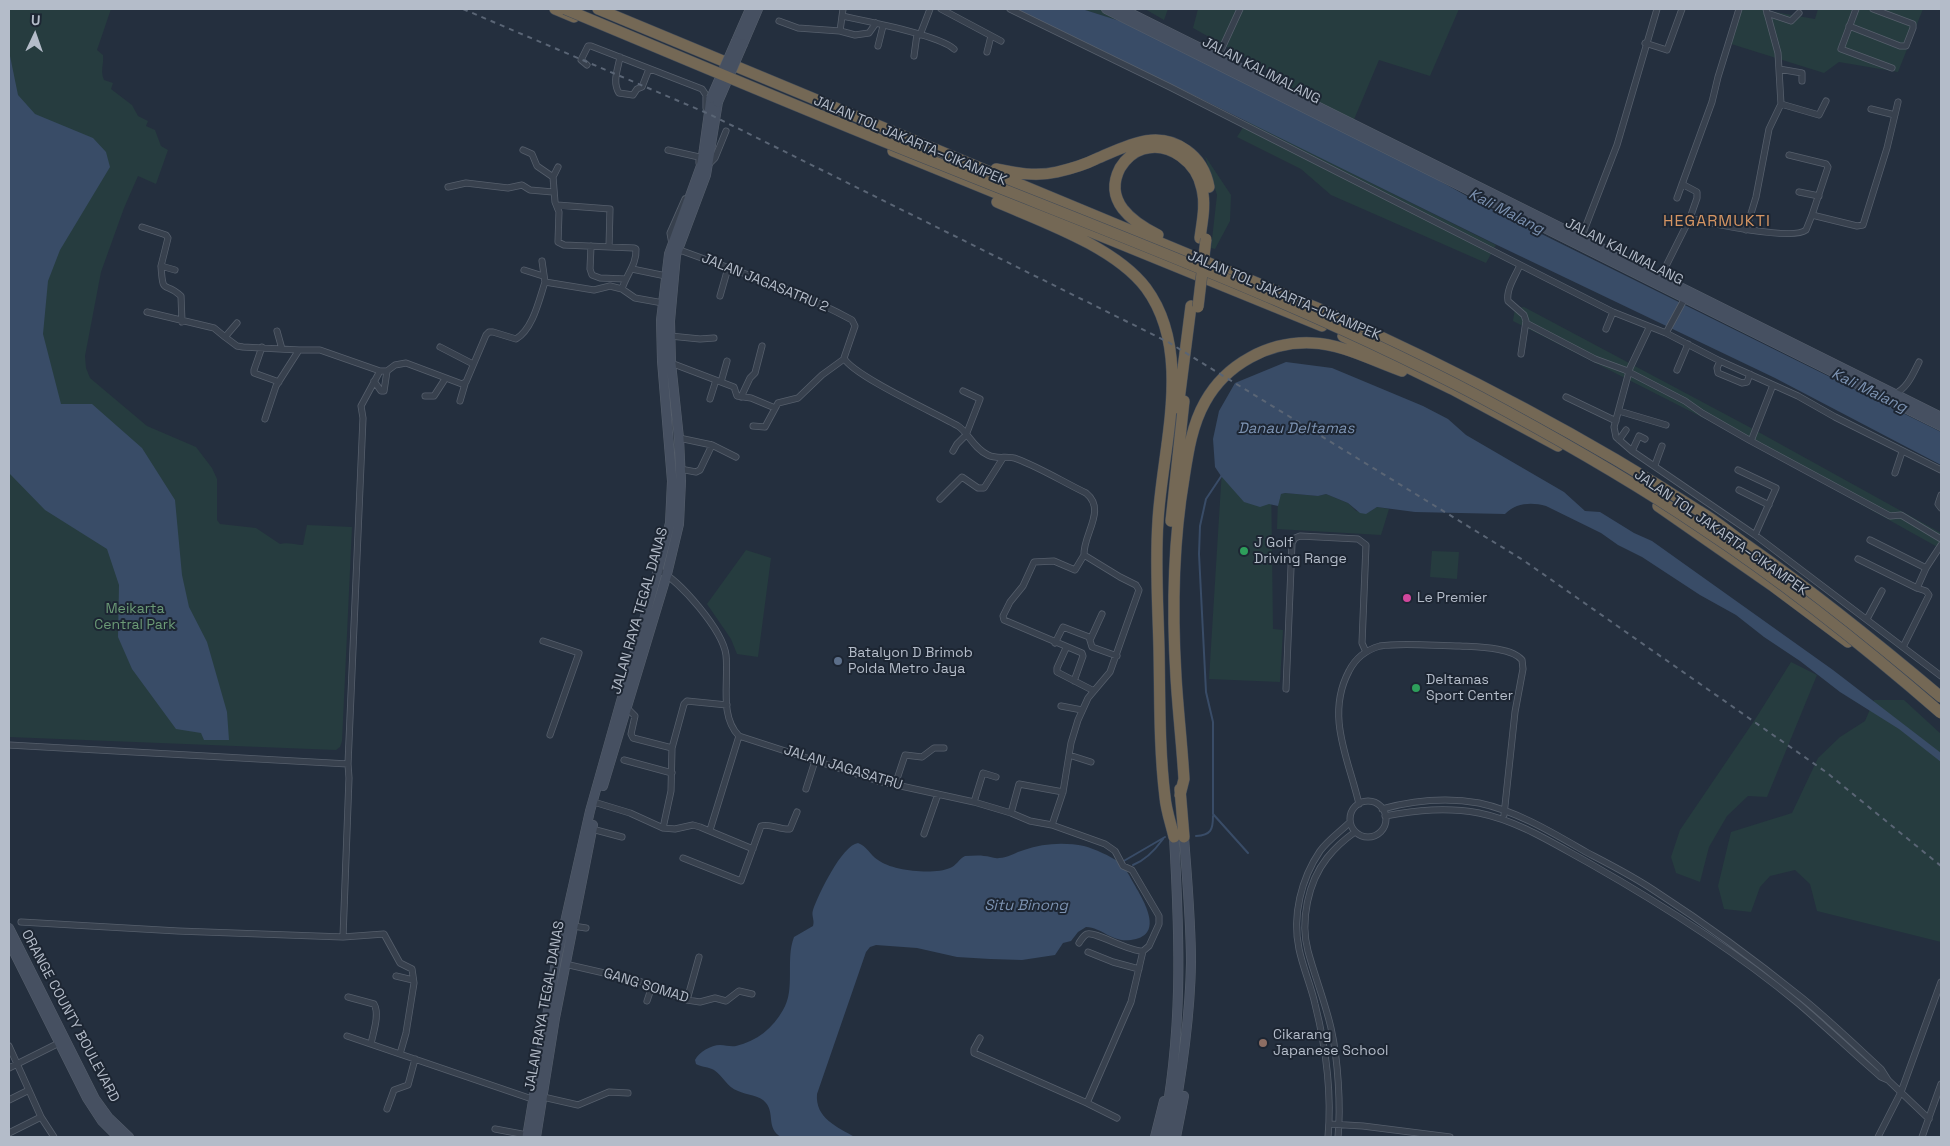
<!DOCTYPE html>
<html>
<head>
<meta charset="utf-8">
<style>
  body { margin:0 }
  #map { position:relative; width:1950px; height:1146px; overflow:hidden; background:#242f3e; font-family:"Space Grotesk",sans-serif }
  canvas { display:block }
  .frame { position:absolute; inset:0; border:10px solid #b4bcc9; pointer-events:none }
  .north { position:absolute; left:10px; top:10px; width:50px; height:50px; -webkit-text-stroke:4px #1d2633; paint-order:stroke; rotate:3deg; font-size:14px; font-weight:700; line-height:20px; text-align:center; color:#b4bcc9 }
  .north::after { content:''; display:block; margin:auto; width:18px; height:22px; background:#b4bcc9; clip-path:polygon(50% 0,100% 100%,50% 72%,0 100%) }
</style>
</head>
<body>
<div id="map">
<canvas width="1950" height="1146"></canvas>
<div class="frame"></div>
<div class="north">U</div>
</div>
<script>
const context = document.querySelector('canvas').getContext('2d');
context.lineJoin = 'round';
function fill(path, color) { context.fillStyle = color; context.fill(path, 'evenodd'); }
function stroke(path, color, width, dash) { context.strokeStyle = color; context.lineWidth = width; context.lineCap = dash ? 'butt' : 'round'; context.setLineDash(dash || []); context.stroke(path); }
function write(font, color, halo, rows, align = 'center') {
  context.font = font + ' "Space Grotesk",sans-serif'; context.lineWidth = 4; context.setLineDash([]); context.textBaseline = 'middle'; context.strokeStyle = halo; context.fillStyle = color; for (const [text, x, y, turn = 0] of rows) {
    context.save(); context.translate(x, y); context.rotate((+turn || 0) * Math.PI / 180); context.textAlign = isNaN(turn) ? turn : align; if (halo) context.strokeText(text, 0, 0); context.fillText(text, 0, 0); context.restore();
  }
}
const green = new Path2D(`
  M 9,9 L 111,9 L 97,50 L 103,55 C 104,65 100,70 104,80 L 113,83 L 111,89 L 132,105 L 138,116 L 148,121 L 146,126 L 155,130 L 161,146 L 168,150 L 156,184 L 138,176 L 124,208 L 101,272 L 85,356 L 86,368 L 90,378 L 147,426 L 196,447 L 212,468 L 217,479 L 217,520 L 220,524 L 256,528 L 280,544 C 288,542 295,545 303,545 L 307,525 L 352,527 L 342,741 L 340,747 L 336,750 L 9,737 Z
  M 1082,9 L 1106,9 L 1120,21 Z
  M 1145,9 L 1168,9 L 1164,20 Z
  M 1198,9 L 1459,9 L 1430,76 L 1379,60 L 1350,129 L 1264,88 L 1272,72 L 1193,28 Z
  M 1738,9 L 1757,9 L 1815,19 L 1818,9 L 1923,9 L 1898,72 L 1839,62 L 1824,73 L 1728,43 Z
  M 1247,121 L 1496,245 L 1486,263 L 1331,195 L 1301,169 L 1237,137 Z
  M 1205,156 L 1231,195 L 1230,221 L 1215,249 L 1211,248 L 1217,195 Z
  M 1524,307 L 1753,429 L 1941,533 L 1941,549 L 1735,434 L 1513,321 L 1515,308 Z
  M 1222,469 L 1271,473 L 1273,629 L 1283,630 L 1280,682 L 1209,679 Z
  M 1285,493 L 1318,496 L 1326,494 L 1348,503 L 1356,511 L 1369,512 L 1377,507 L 1389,509 L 1381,535 L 1277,529 L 1278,499 L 1281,494 Z
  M 746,550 L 771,558 L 758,657 L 737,654 L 731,639 L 707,604 Z
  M 1432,551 L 1459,552 L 1457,579 L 1430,577 Z
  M 1791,662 L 1817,675 L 1767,797 L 1748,796 L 1727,816 L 1709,847 L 1700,882 L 1676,873 L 1671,857 L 1680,830 L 1756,718 Z
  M 1874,700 L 1904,700 L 1941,734 L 1941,942 L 1817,911 L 1810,884 L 1795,870 L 1770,876 L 1760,887 L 1751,912 L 1724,909 L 1718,886 L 1731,832 L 1792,813 L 1818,758 L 1840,737 L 1865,721 Z`);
const water = new Path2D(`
  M 1014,9 L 1082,9 L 1120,21 L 1349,130 L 1481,204 L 1941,432 L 1941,465 L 1775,378 L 1495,244 L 1191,94 Z
  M 9,51 L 18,95 L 35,114 L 93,138 L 106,152 L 110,167 L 60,250 L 48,281 L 43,334 L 61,404 L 92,404 L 142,448 L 175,500 L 182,575 L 189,607 L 207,642 L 227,712 L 229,740 L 204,740 L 201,733 L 176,729 L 132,669 L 118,637 L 119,585 L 107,549 L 45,510 L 9,473 Z
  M 1286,362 L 1332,368 L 1423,406 L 1448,419 L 1466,435 L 1564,492 L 1585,511 L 1600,512 L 1634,533 L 1652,541 L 1833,670 L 1941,753 L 1941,762 L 1899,729 L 1840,692 L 1800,661 L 1764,637 L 1736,615 L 1700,595 L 1642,557 L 1618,545 L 1601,533 L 1546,506 C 1531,502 1516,503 1505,514 L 1415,512 L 1377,507 L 1366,514 L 1360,513 L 1348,503 L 1326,494 L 1318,496 L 1285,493 L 1281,494 L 1278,506 L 1269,504 L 1260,507 L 1244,502 L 1221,476 L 1215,467 L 1213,439 L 1219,411 L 1235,383 Z
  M 858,843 C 867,846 870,855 878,860 C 892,871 934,875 950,868 C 956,866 959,859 965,856 C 971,856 978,855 984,856 C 989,856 994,859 999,858 C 1008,858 1016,852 1024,850 C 1043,843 1065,842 1084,846 C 1095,849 1110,856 1119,862 C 1126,868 1130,877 1134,884 C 1142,898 1164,932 1136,939 C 1112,945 1105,928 1086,927 L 1078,932 L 1071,941 L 1063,943 L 1055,955 L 1022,960 L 990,959 L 957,957 L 917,948 L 876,945 L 870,947 L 866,952 L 817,1094 C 815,1118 837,1127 855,1137 L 781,1137 C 766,1128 775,1114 766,1103 C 760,1095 746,1095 738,1091 C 727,1087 723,1076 714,1070 C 709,1067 701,1067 696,1064 L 695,1060 C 699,1052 711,1045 720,1045 C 726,1045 730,1047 736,1046 C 757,1041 773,1028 783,1010 C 796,989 785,960 794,937 L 813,926 C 815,920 811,916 813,910 C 818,895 842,845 858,843 Z`);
const stream = new Path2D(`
  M 1222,475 L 1206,499 L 1200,526 L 1199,554 L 1206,692 L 1213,722 L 1213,814 L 1248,853
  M 1196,836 C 1211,835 1213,830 1213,816
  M 1122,862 L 1165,837
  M 1133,865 C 1146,860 1155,850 1163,839`);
const street = new Path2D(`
  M 941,9 L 1001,41
  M 1010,9 L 1170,87 L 1613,312 L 1666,333 L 1720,361 L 1798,396 L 1835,417 L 1941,470
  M 1856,9 L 1841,49 L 1892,68
  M 1767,13 L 1791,21 L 1799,13
  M 842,16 C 866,21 939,35 954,49
  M 779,21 L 798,28 L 840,31 L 855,35 L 869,33 L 876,23
  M 1849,26 L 1900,46 L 1906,46 L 1913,28 L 1913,24 L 1873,9
  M 840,31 L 843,9
  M 920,35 L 930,9
  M 1645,43 L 1667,50 L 1682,9
  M 878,46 L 883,26
  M 987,52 L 991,36
  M 914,56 L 917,34
  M 620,57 C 618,69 612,82 619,93 L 633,95 L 637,89 L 642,87 L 649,69
  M 1217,59 L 1240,9
  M 587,65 L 581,60 L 588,46 L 591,46 L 702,89 L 706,95 L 706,108
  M 1779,69 L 1802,73 L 1802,81
  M 1781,104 L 1819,115 L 1826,101
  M 1871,109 L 1895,115
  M 523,150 L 532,154 L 537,166 L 553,177 L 555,202 L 559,212 L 558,242 L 564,245 L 634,248 L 636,249 C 637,264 626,275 622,289
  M 668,150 L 699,157 L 699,163
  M 1789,155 L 1826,164 L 1828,167 L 1812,215
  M 709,164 L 715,158 L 726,131
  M 553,177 L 558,167
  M 1682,184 L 1697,192 L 1697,198 L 1690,218
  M 448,187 L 466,183 L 508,188 L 522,185 L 530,190 L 553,192
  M 1799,192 L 1819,196
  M 1677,198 L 1712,102 L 1718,77 L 1739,9
  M 557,205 L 610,209 L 609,247
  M 142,227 L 166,235 L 168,238 L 161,266
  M 1746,230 L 1756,197 L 1769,129 L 1781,104 L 1778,53 L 1766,9
  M 1580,241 L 1617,145 L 1657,9
  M 672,244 L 670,233 L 685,199
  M 591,246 L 590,269 L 592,275 L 600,278 L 625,279
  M 677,249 C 736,271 797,290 852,320 L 855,326 L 844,358 C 852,375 937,414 958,426 C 968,432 973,448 988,455 C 998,460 1007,455 1017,459 C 1041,468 1063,482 1086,493 C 1107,510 1083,534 1084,555 L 1120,577 L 1136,585 L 1139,590 L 1110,672 L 1088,698 L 1078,720 L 1071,743 L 1063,792 L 1052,825
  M 542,261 L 545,282
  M 1520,265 C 1515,277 1506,289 1508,301 L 1524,315 L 1526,321 L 1521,354
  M 632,269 L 666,276
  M 175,270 L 161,266 C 163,297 164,280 181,296 L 182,322
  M 524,270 L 543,276
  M 1659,280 L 1690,218 C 1708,223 1793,241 1806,230 L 1812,215 L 1857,226 L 1863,225 L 1887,148 L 1898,102
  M 720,296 L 728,268
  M 147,312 L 214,328 L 225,337
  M 237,323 L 225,337 L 237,346 L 243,347 L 299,350
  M 1526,323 L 1595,359 L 1625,370 L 1685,401 L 1702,413 L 1751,441 L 1890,516 L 1901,515 L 1941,539
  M 1649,328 L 1630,368 L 1614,427 L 1616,437 L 1632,451 L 1755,535 L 1941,676
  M 1606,329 L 1613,312
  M 277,331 L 282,349
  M 1666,333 L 1685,298
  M 670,336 L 700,339 L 714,338
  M 262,347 L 254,370 L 254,373 L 279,382
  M 440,347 L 473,364
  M 1720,361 L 1717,368 L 1718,373 L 1742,383 L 1747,382 L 1750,374
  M 671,363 L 734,387 L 737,396 L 751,398 L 775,408
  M 1677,370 L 1688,344
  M 374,381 L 381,391 L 384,391 L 387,371
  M 721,382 L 727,361
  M 1894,394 C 1907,389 1913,374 1919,362
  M 425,396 L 434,396 L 445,379
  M 741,397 L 750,378 L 755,373 L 762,346
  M 1566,397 L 1616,421
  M 710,399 L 716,380
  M 460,401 L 465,384
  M 1619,411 L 1666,425
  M 265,419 L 276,386 L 299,350 L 320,350 L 380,371 L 387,371 L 395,365 L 406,363 L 462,384 L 466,382 L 486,335 L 489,332 L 493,332 L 516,339 C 533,329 539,300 545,282 L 594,290 L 610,286 L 622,289 L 635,298 L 663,303
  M 753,426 L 765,427 L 778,403 L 798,398 L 822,375 L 844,359
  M 679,438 L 712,445 L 736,457
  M 1619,440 L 1626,430
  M 1751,441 L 1773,385
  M 953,451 L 957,444 L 966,435 L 980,399 L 963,391
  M 1632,451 L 1639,436 L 1645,439
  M 1655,465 L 1662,446
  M 680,469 L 696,472 L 700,470 L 712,445
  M 1738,470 L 1776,488 L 1755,535
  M 1895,473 L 1902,452
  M 1739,490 L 1769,505
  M 1941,495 L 1938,504 L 1941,508
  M 940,499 L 962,477 L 978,488 L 984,488 L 1003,458
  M 1870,540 L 1926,568 L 1917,588 L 1926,591 L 1929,595 L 1903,647
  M 1858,559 L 1917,588
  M 1926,568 L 1941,545
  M 658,570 C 680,580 723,631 726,655 C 729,681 719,716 739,736 L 878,781 L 974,802 L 1011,813 L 1030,821 L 1052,825 L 1105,844 L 1115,851 L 1123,866 L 1132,870 L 1159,916 L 1159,924 L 1149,946 L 1143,951 L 1131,1002 L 1087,1103 L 974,1053 L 974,1049 L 980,1038
  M 1867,619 L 1882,591
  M 1091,638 L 1102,614
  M 543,641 L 579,653 L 550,735
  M 1055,643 L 1063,627 L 1089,637 L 1092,647 L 1117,656
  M 1066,648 L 1057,668 L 1057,672 L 1094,691
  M 1074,681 L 1083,656 L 1082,653 L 1004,620 L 1003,616 L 1010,602 L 1023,586 L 1034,562 L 1054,561 L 1075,570 L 1084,555
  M 1286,689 L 1292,543 L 1295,538 L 1300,536 L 1358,539 L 1366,545 L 1362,643 L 1366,652
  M 1061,706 L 1082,710
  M 627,708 L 635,716 L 631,734 L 633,738 L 672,748
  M 9,745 L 348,764 L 349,778 L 343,937 L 178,931 L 21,922
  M 1069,755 L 1091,762
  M 624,760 L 672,773
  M 348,764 L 363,418 L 361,406 L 380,371
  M 895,785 L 905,755 L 922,757 L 934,748 L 944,748
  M 806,789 L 815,761
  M1350 819a18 18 0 1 1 36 0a18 18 0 1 1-36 0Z
  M 974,802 L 983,773 L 996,777
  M 597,803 L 630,813 L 663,828 L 675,829 L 693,825 L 700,827 L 753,849
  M 1359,804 C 1349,760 1325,716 1349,671 C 1355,659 1366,650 1380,646 C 1402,642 1437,646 1460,646 C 1476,647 1512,647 1522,660 L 1523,669 L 1515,712 L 1504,815
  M 1382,809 C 1415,800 1445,797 1479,803 C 1517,811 1553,833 1586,852 C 1609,864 1633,876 1655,891 C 1706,924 1755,960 1802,998 C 1829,1020 1855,1045 1881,1069 L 1888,1080 L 1929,1119
  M 1011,813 L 1019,784 L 1063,792
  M 1385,816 C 1417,810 1447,807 1479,813 C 1519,821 1554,844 1589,863 C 1663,905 1734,950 1799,1004 C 1827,1028 1853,1053 1881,1077 L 1888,1080
  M 663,828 L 671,791 L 672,748 L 684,704 L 687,701 L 727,705
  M 592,829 L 622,837
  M 710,830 L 739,736
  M 924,834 L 938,794
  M 683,858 L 741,881 L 761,826 C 770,823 780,830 790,829 L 797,812
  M 573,926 L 586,928
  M 343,937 L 384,934 L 400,963 L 412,969 L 414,983 L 406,1033 L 400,1054
  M 1079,943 C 1081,940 1083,936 1087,934 C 1095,931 1129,952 1143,951
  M 1088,952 L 1113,962 L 1139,969
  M 565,964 L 639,981 L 687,1000 L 700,1002 L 715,998 L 726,1001 L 739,991 L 752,994
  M 396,976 L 413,980
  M 348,997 L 374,1004 C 380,1014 373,1033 371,1044
  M 687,1000 L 699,957
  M 647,1001 L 652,986
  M 347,1036 L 532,1099
  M 9,1046 L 41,1117 L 54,1137
  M 9,1068 L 61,1042
  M 543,1097 L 578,1105 L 609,1092 L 628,1093
  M 9,1100 L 29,1090
  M 1087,1103 L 1117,1118
  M 387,1109 L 394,1090 L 408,1085 L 415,1059
  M 1329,1124 L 1363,1126 L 1450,1137
  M 495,1129 L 527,1135
  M 9,1133 L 41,1117
  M 1328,1137 C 1332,1093 1326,1048 1315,1004 C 1311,986 1303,968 1299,949 C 1292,916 1301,879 1320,851 C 1328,840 1341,831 1350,822
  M 1338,1137 C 1341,1106 1338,1059 1331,1028 C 1325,1002 1315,977 1308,951 C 1300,921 1308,882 1327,858 C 1335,848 1345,839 1355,832
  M 1878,1137 L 1901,1092 L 1941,982
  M 1922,1137 L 1941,1084`);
const secondary = new Path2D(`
  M 1106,9 L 1941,426
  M 1122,9 L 1941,417
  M 736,41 L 750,9
  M 743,44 L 758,9
  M 603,786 L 667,574 L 679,524 L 681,481 L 679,438 L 671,363 L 670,321 L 676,255 L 706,175 L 718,102
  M 9,928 L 95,1099 L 108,1117 L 129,1137
  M 9,942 L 87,1098 L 102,1121 L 118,1137
  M 527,1137 L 556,962 L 590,811 L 658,570 L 670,523 L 672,481 L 662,361 L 661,320 L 669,254 L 702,163 L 711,98
  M 536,1137 L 555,1018 L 593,825
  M 1155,1137 L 1164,1101
  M 1162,1137 C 1183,1034 1180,941 1174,837 L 1184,837 C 1187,879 1191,921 1191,963 C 1190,1022 1181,1080 1170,1137
  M 1176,1137 L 1184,1096`);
const highway = new Path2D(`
  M 555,9 L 574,17
  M 598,9 L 1322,310 C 1452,368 1579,433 1699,511 C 1716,521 1731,534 1748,546 C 1815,593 1878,644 1941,697
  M 893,151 L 1322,326
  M 996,169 C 1016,173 1036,177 1057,172 C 1070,169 1084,165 1096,159 C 1125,147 1156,128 1186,150 C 1199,159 1206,171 1209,187
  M 997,202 C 1043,222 1115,247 1146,288 C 1194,353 1162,447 1158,521 C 1155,563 1158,606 1159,649 C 1160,698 1159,748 1165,797 C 1166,810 1171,824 1174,837
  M 1158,235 C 1132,222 1103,201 1120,168 C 1125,160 1133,152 1143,149 C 1170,141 1197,163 1202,189 C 1206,205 1202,222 1200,238
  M 1343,336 L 1452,389 L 1558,446
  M 1178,408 L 1191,306
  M 1658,506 L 1773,586 L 1848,642
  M 1171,521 L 1184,401
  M 1180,789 L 1184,837
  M 1180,795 L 1184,779 C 1182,745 1178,711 1176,677 C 1172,611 1173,543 1184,478 C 1188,452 1192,425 1205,402 C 1226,364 1269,341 1312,343 C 1343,344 1373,361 1402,371`);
const rail = new Path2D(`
  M 463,9 L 709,114 L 1168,342 L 1523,560 L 1826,772 L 1941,866`);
const secondaryBridge = new Path2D(`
  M 711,98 L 736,41
  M 718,102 L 743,44`);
const highwayBridge = new Path2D(`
  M 565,9 C 690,61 814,114 940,164 C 1131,241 1325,312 1506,411 C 1572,447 1638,485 1700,527 C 1785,583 1865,647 1941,713
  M 1198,307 L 1206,239`);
const markers = [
  [1244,551,5,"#2e9e5b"],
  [1407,598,5,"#d1479c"],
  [838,661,5,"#5c6f8a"],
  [1416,688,5,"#2e9e5b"],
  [1263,1043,5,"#8d6e63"]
];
const streetNames = [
  ["JALAN KALIMALANG",1261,71,27],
  ["JALAN TOL JAKARTA–CIKAMPEK",910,141,23],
  ["JALAN KALIMALANG",1624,252,27],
  ["JALAN JAGASATRU 2",765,283,22],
  ["JALAN TOL JAKARTA–CIKAMPEK",1284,296,23],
  ["JALAN TOL JAKARTA–CIKAMPEK",1721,533,35],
  ["JALAN RAYA TEGAL DANAS",640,611,-74],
  ["JALAN JAGASATRU",843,768,17],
  ["GANG SOMAD",646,986,17],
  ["JALAN RAYA TEGAL DANAS",545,1006,-80],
  ["ORANGE COUNTY BOULEVARD",70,1016,62]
];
const poiNames = [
  ["J Golf",1254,543],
  ["Driving Range",1254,559],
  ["Le Premier",1417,598],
  ["Batalyon D Brimob",848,653],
  ["Polda Metro Jaya",848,669],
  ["Deltamas",1426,680],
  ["Sport Center",1426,696],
  ["Cikarang",1273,1035],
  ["Japanese School",1273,1051]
];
const parkNames = [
  ["Meikarta",135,609],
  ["Central Park",135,625]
];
const waterNames = [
  ["Kali Malang",1506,212,27],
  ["Kali Malang",1869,391,26],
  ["Danau Deltamas",1296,429],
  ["Situ Binong",1026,906]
];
const quarterNames = [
  ["HEGARMUKTI",1717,222]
];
fill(green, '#263c3f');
fill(water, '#394c67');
stroke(stream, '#394c67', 2);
stroke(street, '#565f6c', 7);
stroke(secondary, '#565f6c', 10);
stroke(highway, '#434c59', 12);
stroke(street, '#38414e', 5.5);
stroke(secondary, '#465061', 9);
stroke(highway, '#746855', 11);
stroke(rail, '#5a6575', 2, [5, 5]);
stroke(secondaryBridge, '#565f6c', 10, []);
stroke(highwayBridge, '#434c59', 12, []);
stroke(secondaryBridge, '#465061', 9);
stroke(highwayBridge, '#746855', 11);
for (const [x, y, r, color] of markers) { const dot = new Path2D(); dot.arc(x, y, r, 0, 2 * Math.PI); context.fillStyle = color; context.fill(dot); stroke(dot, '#1d2633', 2); }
write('14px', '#b4bcc9', '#1d2633', streetNames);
write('14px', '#b4bcc9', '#1d2633', poiNames, 'left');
write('14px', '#6b9a76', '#1d2633', parkNames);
write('italic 15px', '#7c92b1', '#1d2633', waterNames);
context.letterSpacing = '1px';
write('16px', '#d59563', '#1d2633', quarterNames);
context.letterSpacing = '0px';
</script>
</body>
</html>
